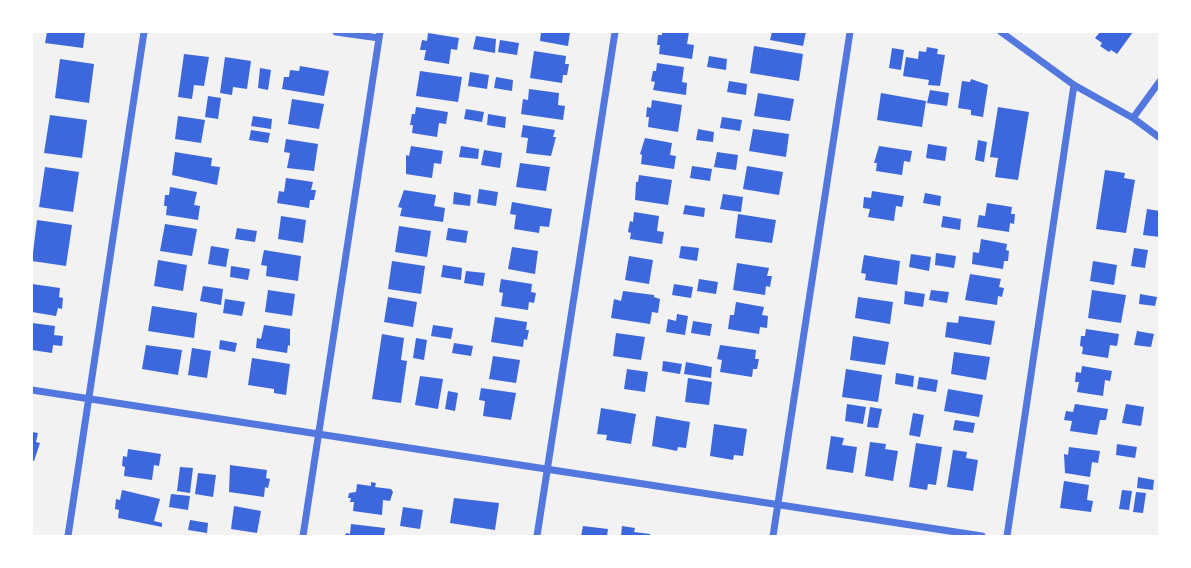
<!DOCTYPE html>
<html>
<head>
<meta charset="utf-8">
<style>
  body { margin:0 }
  #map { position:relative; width:1191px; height:568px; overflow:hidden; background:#f2f2f2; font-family:"Sofia Sans Condensed",sans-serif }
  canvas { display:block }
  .frame { position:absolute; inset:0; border:33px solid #fff; pointer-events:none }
</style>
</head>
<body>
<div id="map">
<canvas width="1191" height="568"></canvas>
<div class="frame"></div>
</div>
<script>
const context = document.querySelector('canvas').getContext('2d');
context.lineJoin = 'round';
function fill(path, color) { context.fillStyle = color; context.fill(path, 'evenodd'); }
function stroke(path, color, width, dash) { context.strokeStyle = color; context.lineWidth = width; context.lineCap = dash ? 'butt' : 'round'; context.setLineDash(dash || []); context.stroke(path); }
const building = new Path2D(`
  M 47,32 L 85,32 L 83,48 L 45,43 Z
  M 541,32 L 570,32 L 568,46 L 540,41 Z
  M 662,32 L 689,32 L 687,44 L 694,45 L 692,59 L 659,54 L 660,45 L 657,45 L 658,35 L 662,35 Z
  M 772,32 L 806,32 L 803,46 L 770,40 Z
  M 1100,32 L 1133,32 L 1117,54 L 1111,50 L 1109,52 L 1100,46 L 1102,43 L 1095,38 Z
  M 428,33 L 459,38 L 457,50 L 451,49 L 449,64 L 424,60 L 426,50 L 420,50 L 422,40 L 427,41 Z
  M 476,36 L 496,39 L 495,53 L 473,49 Z
  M 500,40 L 519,43 L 517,55 L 498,52 Z
  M 754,46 L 803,54 L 799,81 L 750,73 Z
  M 927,47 L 938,49 L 937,54 L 945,55 L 940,86 L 928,85 L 929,80 L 903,76 L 906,57 L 918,59 L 919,51 L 926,52 Z
  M 892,48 L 904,50 L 901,70 L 889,68 Z
  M 534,51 L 566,56 L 565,64 L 569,64 L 567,75 L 563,75 L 562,83 L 530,78 Z
  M 184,54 L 209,57 L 204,86 L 194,85 L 192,99 L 178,97 Z
  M 709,56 L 727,59 L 726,70 L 707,67 Z
  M 225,57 L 251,61 L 247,89 L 233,87 L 232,95 L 220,93 Z
  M 60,59 L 94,64 L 89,103 L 55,98 Z
  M 657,63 L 684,67 L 682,82 L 687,83 L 686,95 L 653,90 L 655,82 L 651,81 L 653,71 L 656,71 Z
  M 300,66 L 329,71 L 324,96 L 282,89 L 284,77 L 289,77 L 290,70 L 299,71 Z
  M 260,68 L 271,70 L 268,90 L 258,88 Z
  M 420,71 L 462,77 L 458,102 L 416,96 Z
  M 470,72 L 489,75 L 487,89 L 468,86 Z
  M 496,77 L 513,80 L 512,91 L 494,88 Z
  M 971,79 L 988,85 L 983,117 L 971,115 L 971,110 L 958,108 L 962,81 L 970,82 Z
  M 729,81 L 747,84 L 746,95 L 727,92 Z
  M 529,89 L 559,93 L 558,105 L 565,106 L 563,120 L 521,114 L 523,99 L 528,100 Z
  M 930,90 L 949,93 L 947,106 L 927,103 Z
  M 758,93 L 794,99 L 790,121 L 754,116 Z
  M 881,93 L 926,101 L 922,127 L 877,120 Z
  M 208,96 L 221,98 L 218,119 L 205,117 Z
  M 292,99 L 324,104 L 319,129 L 288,124 Z
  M 652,100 L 682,105 L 678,132 L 648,127 L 649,117 L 646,117 L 647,107 L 651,108 Z
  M 416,107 L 448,112 L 446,124 L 439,123 L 437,137 L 412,133 L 413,125 L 410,125 L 412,114 L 415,114 Z
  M 998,107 L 1029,112 L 1018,180 L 995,177 L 998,158 L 990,157 Z
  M 466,109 L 484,112 L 482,122 L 464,119 Z
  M 488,114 L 506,117 L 505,128 L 487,125 Z
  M 50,115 L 87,120 L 82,158 L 44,153 Z
  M 178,116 L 205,120 L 201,143 L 175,139 Z
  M 253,116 L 272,119 L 271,129 L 251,126 Z
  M 722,117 L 742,120 L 740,131 L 720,128 Z
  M 523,125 L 555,130 L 553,137 L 556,137 L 551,156 L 526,153 L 528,138 L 521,137 Z
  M 698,129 L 714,132 L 713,142 L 696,140 Z
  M 753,129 L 789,134 L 786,157 L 749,151 Z
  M 251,130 L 270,133 L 268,143 L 249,140 Z
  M 645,138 L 672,143 L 670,155 L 676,156 L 674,169 L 641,164 L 642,155 L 640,154 Z
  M 286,139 L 318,144 L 314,171 L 287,168 L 290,153 L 284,152 Z
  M 978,140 L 987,142 L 984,162 L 975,160 Z
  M 928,144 L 947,147 L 945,161 L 926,158 Z
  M 411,146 L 443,151 L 441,164 L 434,163 L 432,178 L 406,174 L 406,155 L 409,156 Z
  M 461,146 L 479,149 L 478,159 L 459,157 Z
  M 879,146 L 912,151 L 910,162 L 904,161 L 902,175 L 876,171 L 877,163 L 874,163 Z
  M 484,150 L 502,153 L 500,168 L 481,165 Z
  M 175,152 L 212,158 L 211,166 L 220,167 L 217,185 L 172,175 Z
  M 717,152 L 738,155 L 736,170 L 714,167 Z
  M 520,163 L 550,167 L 546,191 L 516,187 Z
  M 692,166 L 712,169 L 710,181 L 690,178 Z
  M 747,166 L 783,172 L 779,195 L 743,189 Z
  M 45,167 L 79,172 L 73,212 L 39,207 Z
  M 1105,170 L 1125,173 L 1124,178 L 1135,180 L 1126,233 L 1096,229 Z
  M 639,175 L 672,180 L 668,205 L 635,200 L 636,182 L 638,182 Z
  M 286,178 L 313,182 L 311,190 L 316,190 L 314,200 L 310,200 L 309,208 L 277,203 L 279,191 L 284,192 Z
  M 170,187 L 197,192 L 194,205 L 200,206 L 198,220 L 166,215 L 167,206 L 164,206 L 165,195 L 169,195 Z
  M 479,189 L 498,192 L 496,206 L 477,203 Z
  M 404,190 L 436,195 L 434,206 L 445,208 L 443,222 L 400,216 L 402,208 L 398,207 Z
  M 872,191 L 904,196 L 902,207 L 896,206 L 894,221 L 868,217 L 870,209 L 863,208 L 864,197 L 871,198 Z
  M 454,192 L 471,195 L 470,206 L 453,204 Z
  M 925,193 L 941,196 L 940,206 L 923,203 Z
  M 723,194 L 743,197 L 741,212 L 720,209 Z
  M 512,202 L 552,209 L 549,227 L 540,226 L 539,233 L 514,229 L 516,215 L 510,214 Z
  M 987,203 L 1012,207 L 1011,214 L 1015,214 L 1014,224 L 1010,223 L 1009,232 L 977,227 L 979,215 L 985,216 Z
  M 685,205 L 705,208 L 704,217 L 683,214 Z
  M 1147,209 L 1160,211 L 1160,237 L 1143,235 Z
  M 634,212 L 659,216 L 657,231 L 664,232 L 662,244 L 630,239 L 631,233 L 628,232 L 630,221 L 633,222 Z
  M 738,214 L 776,220 L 772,243 L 735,238 Z
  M 281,216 L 306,220 L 303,243 L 278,239 Z
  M 943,216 L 961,219 L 960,230 L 941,227 Z
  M 37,220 L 72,225 L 66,266 L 32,261 Z
  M 165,224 L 197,229 L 192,256 L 160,251 Z
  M 399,226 L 431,231 L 427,257 L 395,252 Z
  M 237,228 L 257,231 L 255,242 L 235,239 Z
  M 448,228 L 468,231 L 466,243 L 446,240 Z
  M 981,239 L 1007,244 L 1006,250 L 1009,251 L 1008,261 L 1004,261 L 1003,269 L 972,264 L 973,252 L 979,253 Z
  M 211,246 L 229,249 L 226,267 L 208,264 Z
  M 681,246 L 699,248 L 697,261 L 679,258 Z
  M 512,247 L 538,251 L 535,274 L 508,269 Z
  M 1134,248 L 1148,250 L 1145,268 L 1131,266 Z
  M 264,250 L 301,256 L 298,281 L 266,276 L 267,266 L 261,265 Z
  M 936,253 L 956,256 L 954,268 L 935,265 Z
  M 911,254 L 931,257 L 929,271 L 909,267 Z
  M 864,255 L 900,261 L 897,285 L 865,280 L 866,274 L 861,273 Z
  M 629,256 L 653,260 L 649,284 L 625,280 Z
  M 158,260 L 187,265 L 183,291 L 154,286 Z
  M 392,261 L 425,266 L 421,294 L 388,289 Z
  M 1093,261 L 1117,265 L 1114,285 L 1090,281 Z
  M 737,263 L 769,268 L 767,276 L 772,276 L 770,287 L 766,286 L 765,295 L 733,290 Z
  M 443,265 L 462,268 L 461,280 L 441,277 Z
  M 231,266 L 250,269 L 248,280 L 230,277 Z
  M 466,271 L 485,273 L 483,286 L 464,283 Z
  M 970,274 L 1001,279 L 999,287 L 1004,288 L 1002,297 L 998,296 L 997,305 L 965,300 Z
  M 501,279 L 532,284 L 531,292 L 536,293 L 534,303 L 529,302 L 528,310 L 501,306 L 503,293 L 499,292 Z
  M 699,279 L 718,282 L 716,294 L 697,291 Z
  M 32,284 L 60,288 L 59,297 L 63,298 L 62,309 L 58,308 L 56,316 L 32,312 Z
  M 674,284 L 693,287 L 691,298 L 672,295 Z
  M 203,286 L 223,289 L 221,305 L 200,301 Z
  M 268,290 L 295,294 L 292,316 L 265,312 Z
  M 931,290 L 949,292 L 947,303 L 929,300 Z
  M 1092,290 L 1126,295 L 1121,323 L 1088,318 Z
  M 623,291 L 654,295 L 654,297 L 660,299 L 658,313 L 652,312 L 650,324 L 611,318 L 614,299 L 621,301 Z
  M 905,291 L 925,294 L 923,307 L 904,304 Z
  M 1140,294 L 1157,297 L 1155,306 L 1139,304 Z
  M 388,297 L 417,302 L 413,327 L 384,322 Z
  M 858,297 L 893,302 L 890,324 L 855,318 Z
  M 225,299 L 245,302 L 242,316 L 223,313 Z
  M 736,302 L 764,307 L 762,315 L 768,316 L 767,328 L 760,327 L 759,334 L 728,329 L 730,315 L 734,315 Z
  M 152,306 L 197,313 L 194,338 L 148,331 Z
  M 677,314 L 688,316 L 685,335 L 666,332 L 668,319 L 676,321 Z
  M 959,316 L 995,321 L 991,345 L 945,337 L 947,322 L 958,323 Z
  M 495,317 L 527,322 L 526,330 L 529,330 L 527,340 L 524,339 L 523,347 L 491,342 Z
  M 693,321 L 712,324 L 710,336 L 691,333 Z
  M 32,323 L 55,326 L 54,335 L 63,336 L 62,346 L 53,345 L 52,353 L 32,350 Z
  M 264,325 L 290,329 L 290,346 L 288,345 L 287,353 L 256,348 L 257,338 L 261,339 Z
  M 433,325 L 453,328 L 451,339 L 431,336 Z
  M 1086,329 L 1119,334 L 1117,346 L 1110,345 L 1108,358 L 1082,354 L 1083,347 L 1080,346 L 1081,336 L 1085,336 Z
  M 1137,331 L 1154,334 L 1151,347 L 1134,345 Z
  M 616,333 L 645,337 L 641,360 L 613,356 Z
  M 382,334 L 404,338 L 401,360 L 407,361 L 401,403 L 372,399 Z
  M 853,336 L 889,342 L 885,365 L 850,360 Z
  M 416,338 L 427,340 L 424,360 L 413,358 Z
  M 220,340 L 237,343 L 235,352 L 219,349 Z
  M 454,343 L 473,346 L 471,356 L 452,353 Z
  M 146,345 L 182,350 L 178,375 L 142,369 Z
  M 720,345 L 756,350 L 755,359 L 759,359 L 757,369 L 753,369 L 752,377 L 720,372 L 722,360 L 717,359 Z
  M 192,348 L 211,351 L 207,378 L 188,375 Z
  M 954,352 L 990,357 L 986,380 L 951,374 Z
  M 493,356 L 520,360 L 516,383 L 489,379 Z
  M 252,358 L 290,364 L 286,395 L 274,393 L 274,389 L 248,385 Z
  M 663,361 L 682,364 L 680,374 L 662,371 Z
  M 686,362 L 712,367 L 711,378 L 684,374 Z
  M 1082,366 L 1112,371 L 1110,381 L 1105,380 L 1103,396 L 1077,392 L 1079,382 L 1075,382 L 1076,372 L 1081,373 Z
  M 627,369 L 648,372 L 645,392 L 624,389 Z
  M 846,369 L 882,375 L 878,402 L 842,397 Z
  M 896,373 L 914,376 L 913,387 L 895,384 Z
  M 420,376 L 443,379 L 438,409 L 415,405 Z
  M 919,377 L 938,380 L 936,392 L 917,389 Z
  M 688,378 L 712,382 L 709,405 L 685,402 Z
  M 481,388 L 516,393 L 511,420 L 483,416 L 485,401 L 479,400 Z
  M 948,389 L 983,395 L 979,417 L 944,411 Z
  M 448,391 L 458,393 L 455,411 L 445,409 Z
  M 847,404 L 866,407 L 863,424 L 845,421 Z
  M 1075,404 L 1108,409 L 1106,420 L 1100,420 L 1097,435 L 1070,431 L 1072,421 L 1064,420 L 1066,411 L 1073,412 Z
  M 1126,404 L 1144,407 L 1141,426 L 1122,423 Z
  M 870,407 L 882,409 L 878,428 L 867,427 Z
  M 601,408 L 636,414 L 631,444 L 606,440 L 607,435 L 597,434 Z
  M 913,413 L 924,415 L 920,437 L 909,435 Z
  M 656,416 L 690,422 L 686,448 L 678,447 L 677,451 L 652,446 Z
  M 955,420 L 975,423 L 973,433 L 953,430 Z
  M 714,424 L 747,429 L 743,456 L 734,455 L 733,460 L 710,456 Z
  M 32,432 L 38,433 L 36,442 L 40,443 L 34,461 L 32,460 Z
  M 831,436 L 844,438 L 842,445 L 857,447 L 853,473 L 826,469 Z
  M 870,442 L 886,444 L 885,449 L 898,451 L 893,481 L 865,476 Z
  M 916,443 L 942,447 L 936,485 L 928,484 L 927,490 L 909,487 Z
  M 1117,444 L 1137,447 L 1135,458 L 1116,455 Z
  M 1069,447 L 1100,451 L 1098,463 L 1092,462 L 1090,477 L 1065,473 L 1064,454 L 1068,455 Z
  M 128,449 L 161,454 L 159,466 L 154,465 L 152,480 L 124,476 L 125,467 L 122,466 L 123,456 L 127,457 Z
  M 953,450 L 967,452 L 966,458 L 978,460 L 973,491 L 947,487 Z
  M 230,465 L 267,470 L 266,478 L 270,479 L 268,488 L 265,487 L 264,497 L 229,492 Z
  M 180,467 L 193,468 L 190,493 L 177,491 Z
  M 198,473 L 216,475 L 213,497 L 195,494 Z
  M 1138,477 L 1154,480 L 1153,490 L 1137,488 Z
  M 1064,481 L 1089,485 L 1087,500 L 1093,501 L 1091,512 L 1060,508 Z
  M 371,482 L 376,483 L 375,487 L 391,489 L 393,492 L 390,501 L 383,500 L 382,515 L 353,511 L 354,502 L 350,502 L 351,498 L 348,498 L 349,493 L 356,492 L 357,484 L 371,486 Z
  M 122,490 L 160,499 L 154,521 L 162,523 L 162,527 L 118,518 L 119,510 L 115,509 L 116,499 L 120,500 Z
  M 1122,490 L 1132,491 L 1129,510 L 1119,509 Z
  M 1136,492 L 1146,493 L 1143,513 L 1133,512 Z
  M 171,494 L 190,496 L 188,510 L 169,507 Z
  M 454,498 L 499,503 L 495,530 L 450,523 Z
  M 234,506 L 261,511 L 257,533 L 231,529 Z
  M 403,507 L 423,510 L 420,529 L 400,526 Z
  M 190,520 L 208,523 L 207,533 L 188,530 Z
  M 351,524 L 385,528 L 384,536 L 345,536 L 346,533 L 350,534 Z
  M 583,526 L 608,529 L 607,536 L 581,536 Z
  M 622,526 L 635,528 L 634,532 L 650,534 L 650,536 L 621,536 Z`);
const minor = new Path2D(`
  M 336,32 L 379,38
  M 1001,32 L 1074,85 L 1133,118 L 1160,138
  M 1133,118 L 1160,81
  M 32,390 L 982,536
  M 68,536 L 144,32
  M 303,536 L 380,32
  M 537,536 L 615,32
  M 773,536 L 850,32
  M 1007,536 L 1074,85`);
fill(building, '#3d67dc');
stroke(minor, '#5277de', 7);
</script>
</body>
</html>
